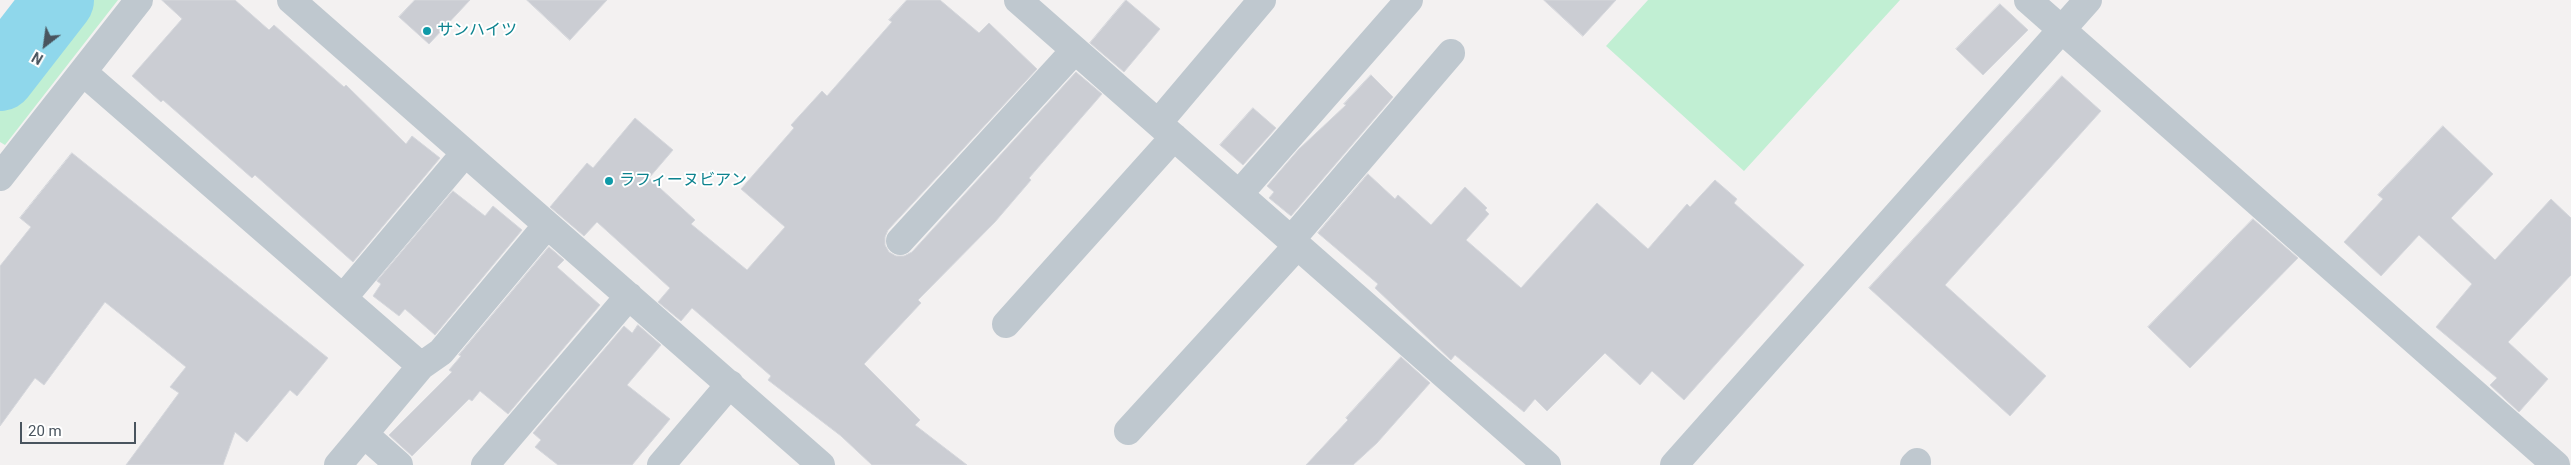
<!DOCTYPE html>
<html>
<head>
<meta charset="utf-8">
<style>
  body { margin:0 }
  #map { position:relative; width:2571px; height:465px; overflow:hidden; background:#f3f1f1; font-family:Roboto,sans-serif }
  canvas { display:block }
  .north { position:absolute; left:20px; top:20px; width:50px; height:50px; -webkit-text-stroke:4px #fff; paint-order:stroke; rotate:210deg; font-size:14px; font-weight:700; line-height:20px; text-align:center; color:#49545e }
  .north::after { content:''; display:block; margin:auto; width:18px; height:22px; background:#49545e; clip-path:polygon(50% 0,100% 100%,50% 72%,0 100%) }
  .scale { position:absolute; left:20px; top:422px; width:116px; height:22px; box-sizing:border-box; border:2px solid #49545e; border-top:0; padding-left:6px; font-size:15px; line-height:18px; white-space:nowrap; color:#49545e; -webkit-text-stroke:4px #fff; paint-order:stroke }
</style>
</head>
<body>
<div id="map">
<canvas width="2571" height="465"></canvas>
<div class="north">N</div>
<div class="scale">20 m</div>
</div>
<script>
const context = document.querySelector('canvas').getContext('2d');
context.lineJoin = 'round';
function fill(path, color) { context.fillStyle = color; context.fill(path, 'evenodd'); }
function stroke(path, color, width, dash) { context.strokeStyle = color; context.lineWidth = width; context.lineCap = dash ? 'butt' : 'round'; context.setLineDash(dash || []); context.stroke(path); }
function write(font, color, halo, rows, align = 'center') {
  context.font = font + ' Roboto,"Noto Sans JP",sans-serif'; context.lineWidth = 4; context.setLineDash([]); context.textBaseline = 'middle'; context.strokeStyle = halo; context.fillStyle = color; for (const [text, x, y, turn = 0] of rows) {
    context.save(); context.translate(x, y); context.rotate((+turn || 0) * Math.PI / 180); context.textAlign = isNaN(turn) ? turn : align; if (halo) context.strokeText(text, 0, 0); context.fillText(text, 0, 0); context.restore();
  }
}
const green = new Path2D(`
  M 82,0 L 118,0 L 5,145 L 0,142 L 0,104 Z
  M 1648,0 L 1900,0 L 1744,171 L 1606,46 Z`);
const river = new Path2D(`
  M 0,76 L 59,0`);
const building = new Path2D(`
  M 162,0 L 235,0 L 269,30 L 274,25 L 344,87 L 346,85 L 406,144 L 412,136 L 440,158 L 353,262 L 255,175 L 252,178 L 163,100 L 161,102 L 132,76 L 182,19 Z
  M 415,0 L 470,0 L 429,44 L 399,17 Z
  M 527,0 L 607,0 L 570,40 Z
  M 907,0 L 940,0 L 979,33 L 989,23 L 1037,69 L 888,230 L 885,237 L 885,245 L 889,252 L 896,256 L 904,256 L 912,252 L 1076,72 L 1102,94 L 1029,178 L 1031,180 L 995,222 L 918,300 L 921,303 L 864,364 L 920,420 L 915,425 L 967,465 L 872,465 L 841,436 L 768,380 L 771,376 L 692,308 L 681,321 L 658,302 L 670,288 L 597,222 L 584,236 L 550,207 L 587,163 L 593,168 L 635,118 L 673,150 L 649,178 L 695,220 L 691,224 L 747,270 L 785,227 L 741,189 L 794,128 L 791,125 L 822,91 L 827,96 L 892,22 L 889,20 Z
  M 1126,0 L 1160,29 L 1124,72 L 1090,43 Z
  M 1544,0 L 1616,0 L 1583,36 Z
  M 2000,4 L 2028,30 L 1983,75 L 1956,49 Z
  M 1371,75 L 1393,97 L 1291,216 L 1269,198 L 1274,192 L 1267,186 L 1299,149 L 1346,105 L 1344,104 Z
  M 2062,76 L 2101,111 L 1945,285 L 2046,376 L 2010,416 L 1869,288 Z
  M 1253,108 L 1276,128 L 1243,165 L 1220,145 Z
  M 2443,126 L 2493,174 L 2451,218 L 2495,260 L 2551,199 L 2571,218 L 2571,275 L 2508,342 L 2548,379 L 2519,412 L 2490,385 L 2497,378 L 2436,327 L 2472,284 L 2419,235 L 2381,276 L 2344,242 L 2383,199 L 2378,195 Z
  M 72,153 L 328,358 L 297,396 L 290,390 L 247,442 L 235,432 L 223,465 L 126,465 L 179,393 L 170,387 L 186,367 L 105,302 L 44,385 L 35,378 L 0,426 L 0,266 L 31,227 L 20,218 Z
  M 1368,174 L 1395,199 L 1398,195 L 1431,225 L 1465,187 L 1487,208 L 1485,210 L 1489,214 L 1466,240 L 1521,288 L 1597,203 L 1648,249 L 1687,204 L 1690,207 L 1715,180 L 1737,199 L 1734,203 L 1804,265 L 1684,400 L 1652,371 L 1640,385 L 1605,353 L 1547,411 L 1535,399 L 1524,412 L 1455,355 L 1451,360 L 1375,288 L 1378,284 L 1318,233 Z
  M 453,191 L 485,216 L 493,206 L 522,230 L 435,335 L 405,309 L 399,316 L 373,296 L 381,284 L 377,281 Z
  M 2253,219 L 2298,258 L 2190,368 L 2148,327 Z
  M 549,247 L 564,260 L 557,267 L 600,305 L 508,414 L 480,391 L 472,401 L 469,399 L 412,456 L 389,435 L 452,372 L 449,370 L 461,356 L 459,355 Z
  M 638,325 L 661,345 L 627,385 L 670,419 L 632,465 L 558,465 L 535,447 L 541,440 L 533,433 L 624,326 L 632,333 Z
  M 1401,357 L 1430,383 L 1377,443 L 1353,465 L 1306,465 L 1348,420 L 1346,418 Z`);
const minor = new Path2D(`
  M 291,0 L 821,465
  M 1018,0 L 1547,465
  M 2028,0 L 2556,465
  M 84,73 L 421,366
  M 1158,123 L 1262,0
  M 0,177 L 139,0
  M 1239,194 L 1409,0
  M 1291,240 L 1451,53
  M 900,241 L 1075,50
  M 343,298 L 465,153
  M 1006,324 L 1174,137
  M 1128,431 L 1297,246
  M 364,434 L 399,465
  M 338,465 L 421,366 L 441,352 L 547,225
  M 485,465 L 629,296
  M 661,465 L 730,384
  M 1674,465 L 2088,0
  M 1914,465 L 1917,462`);
const markers = [
  [427,31,5,"#0f9aa8"],
  [609,181,5,"#0f9aa8"]
];
const cultureNames = [
  ["サンハイツ",437,31],
  ["ラフィーヌビアン",619,181]
];
fill(green, '#c1efd3');
stroke(river, '#8fd7eb', 70);
fill(building, '#cbcdd3');
stroke(building, '#d5d7dc', 1);
stroke(minor, '#bfc8cf', 28);
for (const [x, y, r, color] of markers) { const dot = new Path2D(); dot.arc(x, y, r, 0, 2 * Math.PI); context.fillStyle = color; context.fill(dot); stroke(dot, '#fff', 2); }
write('16px', '#0d838f', '#fff', cultureNames, 'left');
</script>
</body>
</html>
